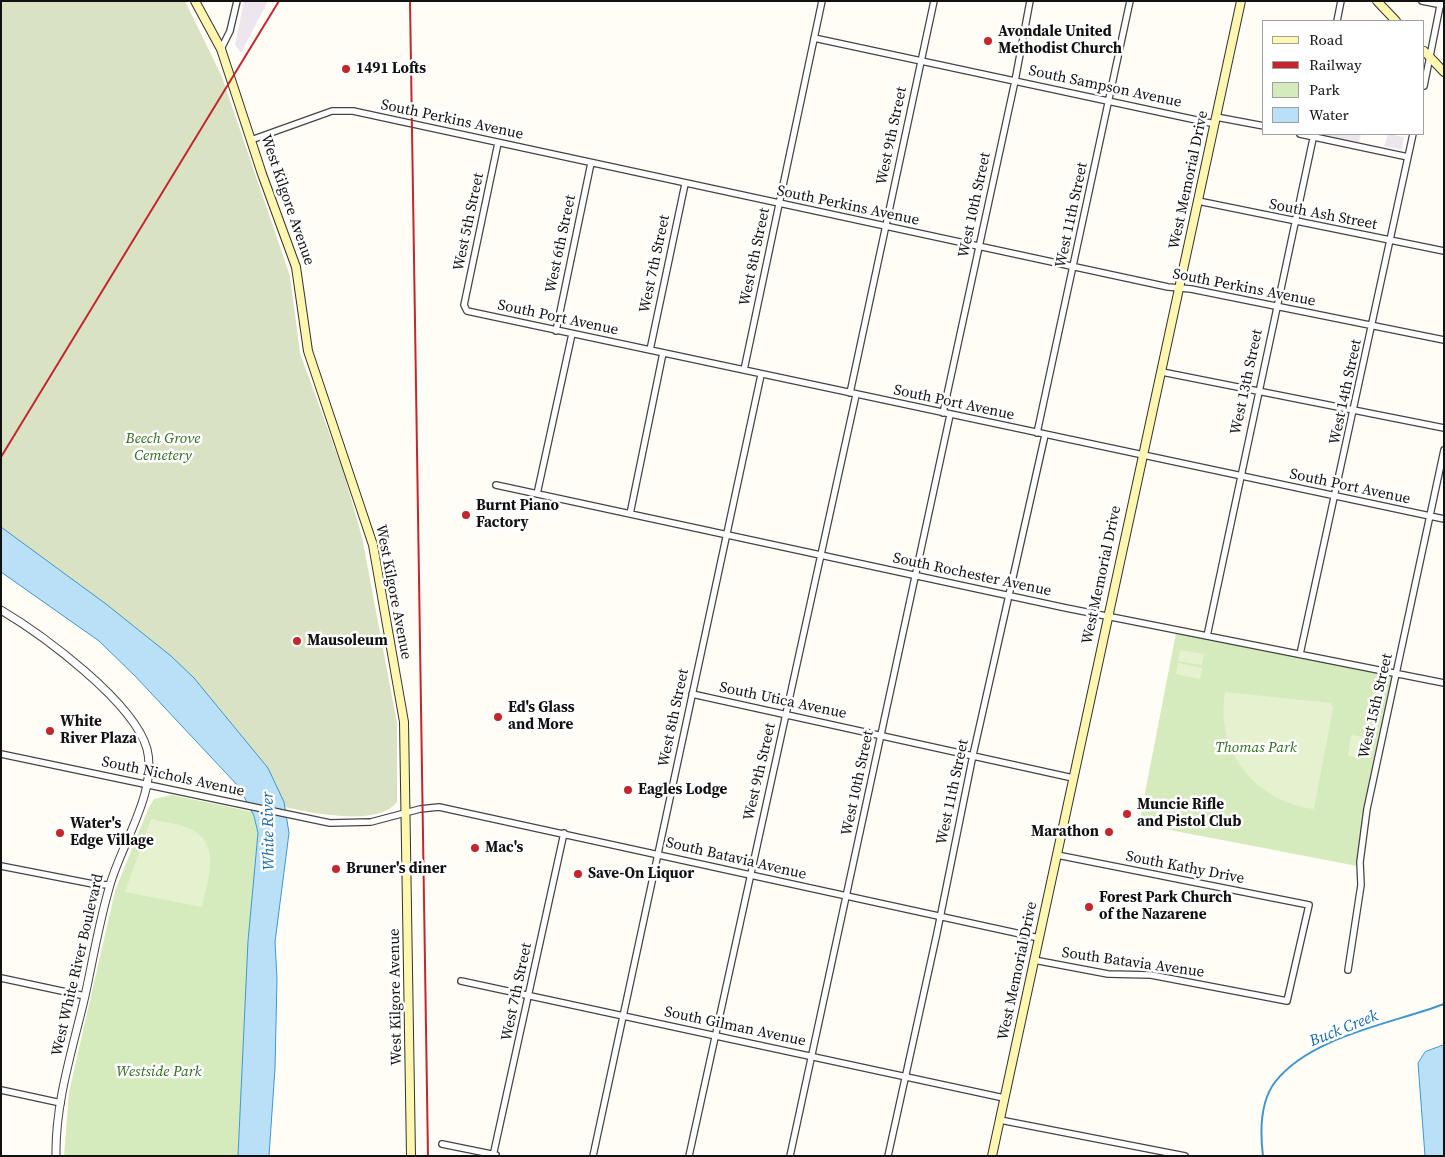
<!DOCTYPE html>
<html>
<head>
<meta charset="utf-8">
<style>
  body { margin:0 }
  #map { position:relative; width:1445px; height:1157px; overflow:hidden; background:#fffdf5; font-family:"Source Serif 4",serif }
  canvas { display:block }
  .frame { position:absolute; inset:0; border:2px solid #111; pointer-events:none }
  .legend { position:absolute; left:1262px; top:20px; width:162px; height:115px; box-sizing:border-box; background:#fff; border:1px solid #a0a0a0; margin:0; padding:6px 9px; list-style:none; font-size:15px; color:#111 }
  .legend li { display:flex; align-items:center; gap:10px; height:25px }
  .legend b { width:25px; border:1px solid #a0a0a0 }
</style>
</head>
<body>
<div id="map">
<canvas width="1445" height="1157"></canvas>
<div class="frame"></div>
<ul class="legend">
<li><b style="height:6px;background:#fff6b0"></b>Road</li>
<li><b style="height:6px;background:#c4262e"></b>Railway</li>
<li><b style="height:14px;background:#d5ebbd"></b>Park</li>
<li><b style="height:14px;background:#b9e0f7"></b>Water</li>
</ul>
</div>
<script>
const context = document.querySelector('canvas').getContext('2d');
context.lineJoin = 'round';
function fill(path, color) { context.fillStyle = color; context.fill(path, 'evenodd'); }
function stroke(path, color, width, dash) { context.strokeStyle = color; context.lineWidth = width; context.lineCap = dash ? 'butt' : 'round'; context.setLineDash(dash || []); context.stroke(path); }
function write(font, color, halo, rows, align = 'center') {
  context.font = font + ' "Source Serif 4",serif'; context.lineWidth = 5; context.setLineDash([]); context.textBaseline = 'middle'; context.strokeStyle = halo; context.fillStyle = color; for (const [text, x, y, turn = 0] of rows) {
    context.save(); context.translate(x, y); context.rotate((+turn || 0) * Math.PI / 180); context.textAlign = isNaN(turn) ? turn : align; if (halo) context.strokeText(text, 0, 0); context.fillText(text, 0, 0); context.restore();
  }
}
const industrial = new Path2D(`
  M 244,1 L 268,1 L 241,53 L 235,45 Z
  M 1324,134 L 1361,134 L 1359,142 L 1324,136 Z
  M 1388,134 L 1404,137 L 1402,150 L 1384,146 Z`);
const green = new Path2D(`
  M 1176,633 L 1393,676 L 1365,802 L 1357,866 L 1139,824 Z
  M 172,795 L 253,812 L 258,833 L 248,941 L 238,1156 L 64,1156 L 69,1092 L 115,891 L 148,809 L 154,799 Z`);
const cemetery = new Path2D(`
  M 1,1 L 185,1 L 222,77 L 290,276 L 300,353 L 343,471 L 362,537 L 397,723 L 397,802 C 378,827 312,813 285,807 L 284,802 L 31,552 L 1,527 Z`);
const pitch = new Path2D(`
  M 1180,650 L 1204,654 L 1202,665 L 1178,661 Z
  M 1178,663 L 1202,668 L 1200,679 L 1176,674 Z
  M 1225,692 L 1331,703 L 1333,708 L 1314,809 C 1255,801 1215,752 1225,692 Z
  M 1351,735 L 1365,737 L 1362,758 L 1348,756 Z
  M 151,819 C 164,822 181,824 192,830 C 222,845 207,881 202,907 L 125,892 Z`);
const water = new Path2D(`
  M 1,527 L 106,604 L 171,656 L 194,678 L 268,768 L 284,802 L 289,833 L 275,942 L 277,979 L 275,1068 L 269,1156 L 238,1156 L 248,941 L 258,833 L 254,816 L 239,787 L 135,676 L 99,641 L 1,572 Z
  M 1444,1045 L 1444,1156 L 1425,1156 L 1418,1063 L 1425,1052 Z`);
const stream = new Path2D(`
  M 1263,1156 C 1260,1132 1260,1102 1275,1082 C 1311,1036 1391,1024 1444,1004`);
const minor = new Path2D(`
  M 1422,1 L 1442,5
  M 1337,21 L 1341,1
  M 814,38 L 1215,124
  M 221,49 L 230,31 L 237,1
  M 1424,86 L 1441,1
  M 1216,117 L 1264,126
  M 1300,134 L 1408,157
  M 251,140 L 332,111 L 353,111 L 1168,287 L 1191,289 L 1444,340
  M 498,143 L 464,305 L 467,311 L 1444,519
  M 1198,201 L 1444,251
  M 556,331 L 591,163
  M 650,350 L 685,184
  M 744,370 L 822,1
  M 1162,372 L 1444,428
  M 850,393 L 934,1
  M 943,413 L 1015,81 L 1030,1
  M 1037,433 L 1130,1
  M 496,485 L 1066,608 L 1444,683
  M 537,494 L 572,334
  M 630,514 L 663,353
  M 1207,636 L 1314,134
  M 1300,654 L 1413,134
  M 692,694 L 1073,778
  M 1,754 L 330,823 L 371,822 L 420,809 L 439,807 L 1039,938
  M 1,866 L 93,884 L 110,885
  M 1034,960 L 1108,974 L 1151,975 L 1287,1001 L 1309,905 L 1057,855
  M 1348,970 L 1361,885 L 1360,862 L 1367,809 L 1444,450
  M 1,978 L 85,996
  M 461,981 L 1004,1098
  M 1,1090 L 61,1103
  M 1000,1120 L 1185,1156
  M 442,1144 L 496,1155
  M 493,1156 L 564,833
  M 593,1156 L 761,375
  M 689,1156 L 856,395
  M 790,1156 L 950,415
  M 888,1156 L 937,933 L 973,755 L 1045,435`);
const tertiary = new Path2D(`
  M 1,610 C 43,635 134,702 147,749 C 158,791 121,845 110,885 C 99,922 93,959 85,996 C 73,1048 55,1102 56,1156`);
const secondary = new Path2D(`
  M 195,1 L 221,49 L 262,174 L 296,267 L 308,351 L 373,545 L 404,722 L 411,1156
  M 1377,1 L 1396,21
  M 1424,51 L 1444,72
  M 992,1156 L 1241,1`);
const rail = new Path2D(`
  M 410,1 L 428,1156
  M 1,457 L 279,1`);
const markers = [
  [988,41,5,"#c4262e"],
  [346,69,5,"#c4262e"],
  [466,515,5,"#c4262e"],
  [297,641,5,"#c4262e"],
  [498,717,5,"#c4262e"],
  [50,731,5,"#c4262e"],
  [628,790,5,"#c4262e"],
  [1127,814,5,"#c4262e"],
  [1109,832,5,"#c4262e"],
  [60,833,5,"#c4262e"],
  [475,848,5,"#c4262e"],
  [336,869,5,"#c4262e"],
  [578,874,5,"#c4262e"],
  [1089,907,5,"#c4262e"]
];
const poiNames = [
  ["Avondale United",998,32],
  ["Methodist Church",998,49],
  ["1491 Lofts",356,69],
  ["Burnt Piano",476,506],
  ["Factory",476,523],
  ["Mausoleum",307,641],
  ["Ed's Glass",508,708],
  ["and More",508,725],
  ["White",60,722],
  ["River Plaza",60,739],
  ["Eagles Lodge",638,790],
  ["Muncie Rifle",1137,805],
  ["and Pistol Club",1137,822],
  ["Water's",70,824],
  ["Edge Village",70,841],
  ["Marathon",1099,832,"right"],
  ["Mac's",485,848],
  ["Bruner's diner",346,869],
  ["Save-On Liquor",588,874],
  ["Forest Park Church",1099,898],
  ["of the Nazarene",1099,915]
];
const streetNames = [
  ["South Sampson Avenue",1105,87,12],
  ["South Perkins Avenue",452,120,12],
  ["West 9th Street",892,136,-78],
  ["West Memorial Drive",1189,180,-78],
  ["West Kilgore Avenue",287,200,71],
  ["West 10th Street",975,205,-78],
  ["South Perkins Avenue",848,206,12],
  ["West 11th Street",1072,215,-78],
  ["South Ash Street",1323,215,11],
  ["West 5th Street",469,222,-78],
  ["West 6th Street",561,244,-78],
  ["West 8th Street",755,257,-78],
  ["West 7th Street",655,264,-78],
  ["South Perkins Avenue",1244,288,11],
  ["South Port Avenue",558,318,12],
  ["West 13th Street",1247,382,-78],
  ["West 14th Street",1346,392,-78],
  ["South Port Avenue",954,403,12],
  ["South Port Avenue",1350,487,12],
  ["South Rochester Avenue",972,575,12],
  ["West Memorial Drive",1102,575,-78],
  ["West Kilgore Avenue",393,592,79],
  ["South Utica Avenue",783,701,12],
  ["West 15th Street",1376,706,-77],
  ["West 8th Street",674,718,-78],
  ["West 9th Street",760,772,-77],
  ["South Nichols Avenue",173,777,12],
  ["West 10th Street",858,783,-78],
  ["West 11th Street",953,792,-78],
  ["South Batavia Avenue",736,859,13],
  ["South Kathy Drive",1185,868,11],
  ["South Batavia Avenue",1133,963,8],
  ["West White River Boulevard",78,965,-77],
  ["West Memorial Drive",1018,971,-78],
  ["West 7th Street",517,992,-78],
  ["West Kilgore Avenue",396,997,-91],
  ["South Gilman Avenue",735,1027,12]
];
const parkNames = [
  ["Beech Grove",163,439],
  ["Cemetery",163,456],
  ["Thomas Park",1256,748],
  ["Westside Park",159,1072]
];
const waterNames = [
  ["White River",269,831,-91],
  ["Buck Creek",1344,1029,-22]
];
fill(industrial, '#eee6ef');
fill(green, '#d5ebbd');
fill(cemetery, '#d9e3c4');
fill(pitch, '#e6f2cf');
fill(water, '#b9e0f7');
stroke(water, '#3f96cf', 1);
stroke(stream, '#3f96cf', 2);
stroke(minor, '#444', 8);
stroke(tertiary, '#444', 9);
stroke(secondary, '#333', 10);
stroke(minor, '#fff', 5.5);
stroke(tertiary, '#fff', 7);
stroke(secondary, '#fff6b0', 8);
stroke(rail, '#c4262e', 2);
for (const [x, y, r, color] of markers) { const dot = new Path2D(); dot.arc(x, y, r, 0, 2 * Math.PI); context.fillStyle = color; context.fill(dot); stroke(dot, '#fff', 2); }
write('bold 15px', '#111', '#fff', poiNames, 'left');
write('15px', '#111', '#fff', streetNames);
write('italic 15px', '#2f6b1f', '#fff', parkNames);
write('italic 16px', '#1768a6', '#fff', waterNames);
</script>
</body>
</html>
